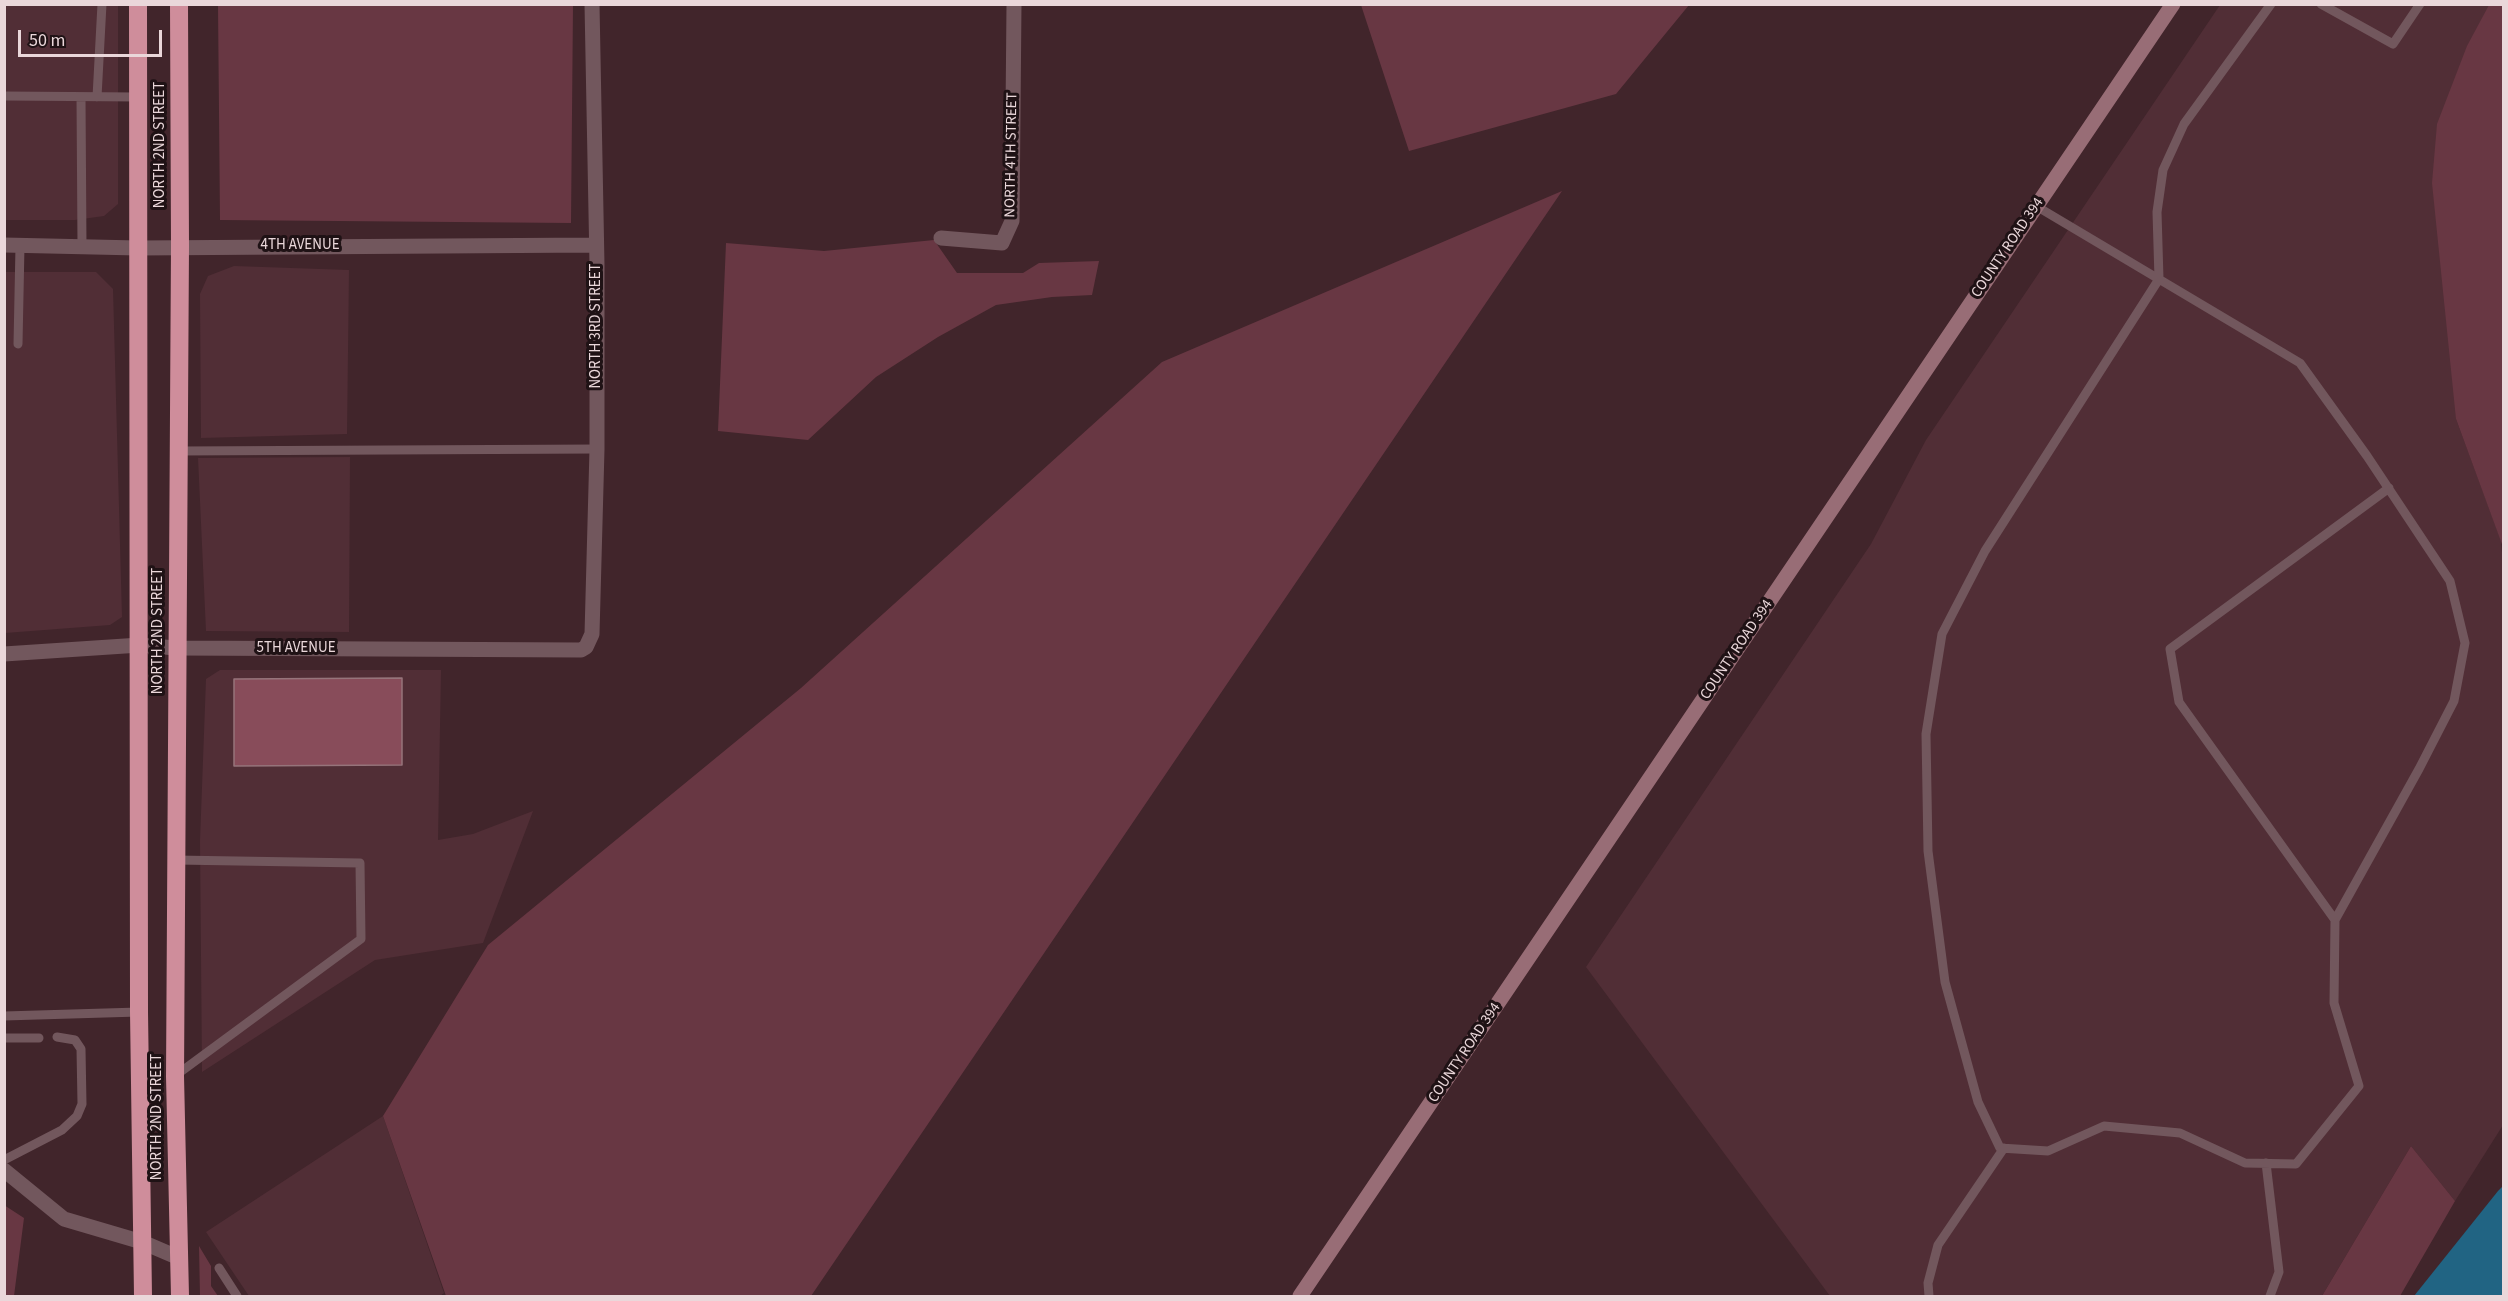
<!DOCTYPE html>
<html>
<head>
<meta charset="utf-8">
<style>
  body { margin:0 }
  #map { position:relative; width:2508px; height:1301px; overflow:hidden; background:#41252b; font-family:"Source Sans 3",sans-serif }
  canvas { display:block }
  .frame { position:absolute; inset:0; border:6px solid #ead7da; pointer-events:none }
  .scale { position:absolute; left:18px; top:30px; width:144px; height:27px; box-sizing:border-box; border:3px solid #ead7da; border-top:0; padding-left:8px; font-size:18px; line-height:21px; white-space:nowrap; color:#ead7da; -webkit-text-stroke:4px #1f1215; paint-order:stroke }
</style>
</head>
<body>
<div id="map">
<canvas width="2508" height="1301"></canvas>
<div class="frame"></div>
<div class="scale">50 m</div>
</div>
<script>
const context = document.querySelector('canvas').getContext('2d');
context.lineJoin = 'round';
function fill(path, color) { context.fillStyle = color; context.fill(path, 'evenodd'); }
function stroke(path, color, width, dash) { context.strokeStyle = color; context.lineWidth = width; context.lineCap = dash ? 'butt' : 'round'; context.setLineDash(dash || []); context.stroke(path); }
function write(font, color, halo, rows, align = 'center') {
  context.font = font + ' "Source Sans 3",sans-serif'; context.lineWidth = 6; context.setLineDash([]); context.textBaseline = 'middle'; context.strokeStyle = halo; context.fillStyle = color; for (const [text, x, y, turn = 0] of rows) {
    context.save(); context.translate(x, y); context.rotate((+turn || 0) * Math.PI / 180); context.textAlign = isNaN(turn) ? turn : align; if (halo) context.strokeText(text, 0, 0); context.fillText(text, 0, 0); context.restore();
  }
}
const built = new Path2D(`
  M 5,5 L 118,5 L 118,204 L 104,216 L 75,220 L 5,220 Z
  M 2220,5 L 2489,5 L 2456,419 L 2501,540 L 2504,577 L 2503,1125 L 2455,1201 L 2411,1146 L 2322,1296 L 1830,1296 L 1586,967 L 1871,544 L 1926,440 Z
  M 234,266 L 349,270 L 347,434 L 201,438 L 200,294 L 208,276 Z
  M 5,272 L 96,272 L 113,289 L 122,617 L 110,625 L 5,633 Z
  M 350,457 L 349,632 L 206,631 L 198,458 Z
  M 220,670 L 441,670 L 438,840 L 473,834 L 533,811 L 483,943 L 375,960 L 202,1072 L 200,841 L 206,679 Z
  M 383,1116 L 444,1293 L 440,1296 L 249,1296 L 206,1232 Z`);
const green = new Path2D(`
  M 218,5 L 573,5 L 571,223 L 220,220 Z
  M 1361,5 L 1361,4 L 1689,5 L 1616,94 L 1409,151 Z
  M 2489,5 L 2504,5 L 2503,547 L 2456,419 L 2432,183 L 2437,124 L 2467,46 Z
  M 1562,191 L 811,1296 L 446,1296 L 383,1116 L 488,945 L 801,688 L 1162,362 Z
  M 934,240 L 957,273 L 1023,273 L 1039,263 L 1099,261 L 1092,295 L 1052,297 L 996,305 L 938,337 L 876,377 L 808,440 L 718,431 L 726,243 L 824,251 Z
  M 2411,1146 L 2455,1201 L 2400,1296 L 2322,1296 Z
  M 4,1205 L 24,1218 L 14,1296 L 5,1296 Z
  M 199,1246 L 211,1266 L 211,1286 L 218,1296 L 200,1296 Z`);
const water = new Path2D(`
  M 2503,1186 L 2503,1296 L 2414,1296 L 2498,1191 Z`);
const building = new Path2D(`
  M 402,678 L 402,765 L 234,766 L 234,679 Z`);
const lane = new Path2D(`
  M 2321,4 L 2393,44 L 2420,4
  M 4,96 L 138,97
  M 81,97 L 82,246
  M 97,97 L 102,4
  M 2036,206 L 2300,363 L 2367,456 L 2450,581 L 2465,643 L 2454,701 L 2419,769 L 2335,920 L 2334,1003 L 2359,1086 L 2296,1164 L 2245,1163 L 2180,1133 L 2104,1126 L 2048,1151 L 2000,1148 L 1978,1102 L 1945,982 L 1928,851 L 1926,734 L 1942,634 L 1985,551 L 2159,279 L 2157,212 L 2163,170 L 2184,124 L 2271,4
  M 18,344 L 20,246
  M 179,451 L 597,449
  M 2335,920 L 2179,702 L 2170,649 L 2389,488
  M 4,1016 L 139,1012
  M 4,1038 L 39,1038
  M 175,1076 L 361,939 L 360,863 L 176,860
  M 4,1160 L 62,1130 L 77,1116 L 82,1104 L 81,1049 L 75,1040 L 57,1037
  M 2266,1163 L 2279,1272 L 2270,1296
  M 219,1268 L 237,1296
  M 1929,1296 L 1928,1283 L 1938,1245 L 2004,1148`);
const street = new Path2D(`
  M 941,238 L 1002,243 L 1012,221 L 1014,4
  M 4,245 L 138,248 L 595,245
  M 4,654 L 140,645 L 176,648 L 581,650 L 586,647 L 592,634 L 597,449 L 597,265 L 592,4
  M 4,1170 L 64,1219 L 142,1242 L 177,1257`);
const secondary = new Path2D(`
  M 1300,1296 L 2173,4`);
const highway = new Path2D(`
  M 138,4 L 139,1012 L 143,1296
  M 179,4 L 180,246 L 175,1076 L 180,1296`);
const streetNames = [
  ["NORTH 2ND STREET",161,145,-90],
  ["NORTH 4TH STREET",1012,155,-89],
  ["4TH AVENUE",300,246],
  ["COUNTY ROAD 394",2008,248,-56],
  ["NORTH 3RD STREET",597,326,-90],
  ["NORTH 2ND STREET",159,631,-90],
  ["5TH AVENUE",296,649],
  ["COUNTY ROAD 394",1737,650,-56],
  ["COUNTY ROAD 394",1465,1053,-56],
  ["NORTH 2ND STREET",158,1117,-90]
];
fill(built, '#512e36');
fill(green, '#683743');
fill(water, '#216483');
fill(building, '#884c5a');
stroke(building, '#96747b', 1.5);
stroke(lane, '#72575d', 9);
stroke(street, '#72575d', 15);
stroke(secondary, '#986d76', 15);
stroke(highway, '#cf8d9b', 18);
write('15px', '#ead7da', '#1f1215', streetNames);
</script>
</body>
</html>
